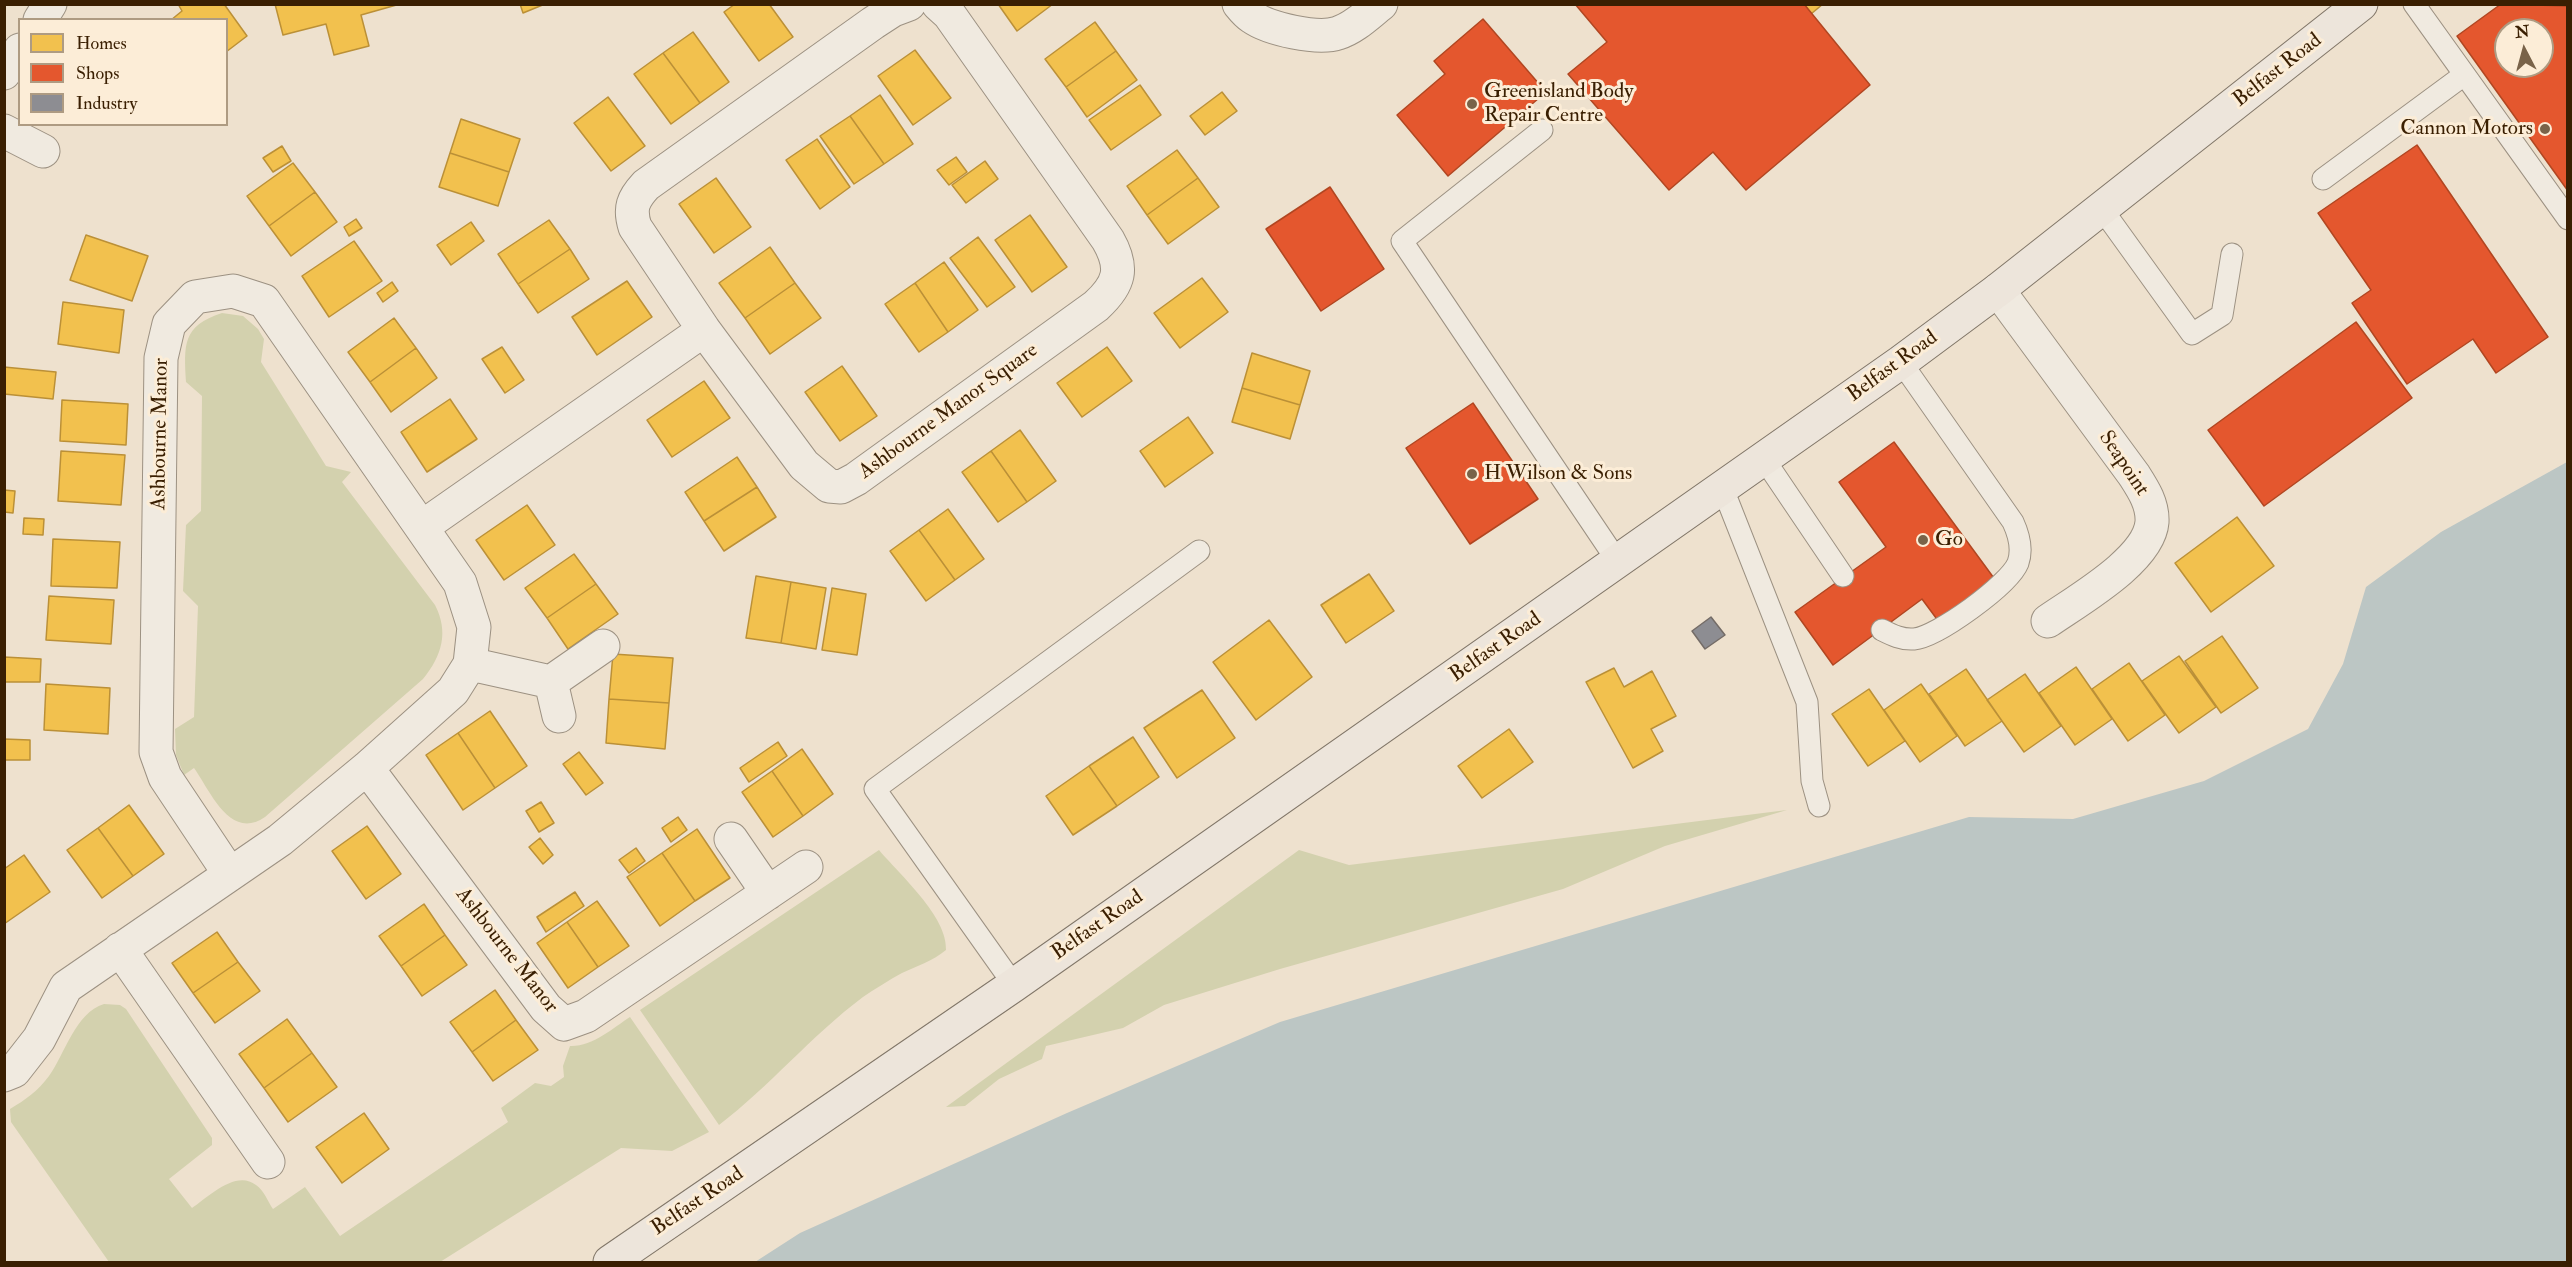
<!DOCTYPE html>
<html>
<head>
<meta charset="utf-8">
<style>
  body { margin:0 }
  #map { position:relative; width:2572px; height:1267px; overflow:hidden; background:#eee1ce; font-family:"IM FELL Double Pica",serif }
  canvas { display:block }
  .frame { position:absolute; inset:0; border:6px solid #3a1f02; pointer-events:none }
  .legend { position:absolute; left:18px; top:18px; width:210px; height:108px; box-sizing:border-box; background:#fcedd7; border:2px solid #ae9b82; margin:0; padding:8px 10px; list-style:none; font-size:18px; color:#3a1f02 }
  .legend li { display:flex; align-items:center; gap:12px; height:30px }
  .legend b { width:30px; border:2px solid #ae9b82 }
  .north { position:absolute; left:2494px; top:18px; width:60px; height:60px; box-sizing:border-box; background:#fcedd7; border:2px solid #ae9b82; border-radius:50%; rotate:354deg; font-size:16px; font-weight:700; line-height:24px; text-align:center; color:#3a1f02 }
  .north::after { content:''; display:block; margin:auto; width:21px; height:27px; background:#796349; clip-path:polygon(50% 0,100% 100%,50% 72%,0 100%) }
</style>
</head>
<body>
<div id="map">
<canvas width="2572" height="1267"></canvas>
<div class="frame"></div>
<ul class="legend">
<li><b style="height:16px;background:#f2c14e"></b>Homes</li>
<li><b style="height:16px;background:#e4572e"></b>Shops</li>
<li><b style="height:16px;background:#8d8d92"></b>Industry</li>
</ul>
<div class="north">N</div>
</div>
<script>
const context = document.querySelector('canvas').getContext('2d');
context.lineJoin = 'round';
function fill(path, color) { context.fillStyle = color; context.fill(path, 'evenodd'); }
function stroke(path, color, width, dash) { context.strokeStyle = color; context.lineWidth = width; context.lineCap = dash ? 'butt' : 'round'; context.setLineDash(dash || []); context.stroke(path); }
function write(font, color, halo, rows, align = 'center') {
  context.font = font + ' "IM FELL Double Pica",serif'; context.lineWidth = 6; context.setLineDash([]); context.textBaseline = 'middle'; context.strokeStyle = halo; context.fillStyle = color; for (const [text, x, y, turn = 0] of rows) {
    context.save(); context.translate(x, y); context.rotate((+turn || 0) * Math.PI / 180); context.textAlign = isNaN(turn) ? turn : align; if (halo) context.strokeText(text, 0, 0); context.fillText(text, 0, 0); context.restore();
  }
}
const green = new Path2D(`
  M 222,313 L 243,316 L 258,329 L 264,339 L 261,362 L 326,466 L 351,472 L 342,482 L 435,605 C 449,632 442,656 423,679 L 265,817 C 230,841 211,792 194,768 L 184,775 L 176,755 L 175,729 L 194,717 L 198,606 L 183,591 L 186,525 L 201,511 L 202,396 L 186,382 C 184,345 182,326 222,313 Z
  M 1787,810 L 1665,846 L 1563,889 L 1280,969 L 1164,1005 L 1123,1028 L 1046,1046 L 1042,1059 L 999,1079 L 965,1106 L 946,1107 L 1299,850 L 1349,865 Z
  M 879,850 C 900,875 948,917 946,950 C 933,961 917,966 902,973 C 889,980 875,989 863,997 C 811,1036 770,1086 719,1125 L 640,1010 Z
  M 104,1004 L 120,1005 L 126,1009 L 212,1138 L 212,1145 L 169,1179 L 192,1208 C 208,1197 236,1169 256,1185 C 264,1190 268,1202 273,1209 L 305,1187 L 340,1236 L 508,1122 L 501,1108 L 535,1083 L 551,1086 L 564,1077 L 563,1066 L 570,1046 C 592,1047 613,1028 630,1017 L 709,1132 L 672,1151 L 621,1148 L 440,1262 L 109,1262 L 11,1122 L 10,1109 C 25,1100 38,1091 49,1076 C 65,1054 75,1013 104,1004 Z`);
const water = new Path2D(`
  M 2567,462 L 2567,1262 L 755,1262 L 800,1233 L 1067,1113 L 1280,1022 L 1969,817 L 2073,819 L 2204,781 L 2308,729 L 2343,664 L 2366,587 L 2441,532 Z`);
const homes = new Path2D(`
  M 178,4 L 224,4 L 247,36 L 226,52 L 226,20 L 171,20 L 182,11 Z
  M 275,4 L 400,4 L 361,15 L 369,46 L 334,55 L 326,24 L 283,35 Z
  M 520,4 L 545,4 L 523,13 Z
  M 735,4 L 769,4 L 793,37 L 759,61 L 724,12 Z
  M 998,4 L 1053,4 L 1017,31 Z
  M 1804,4 L 1823,4 L 1811,14 Z
  M 1095,22 L 1116,51 L 1066,87 L 1045,59 Z
  M 693,32 L 729,82 L 700,103 L 663,53 Z
  M 915,50 L 951,98 L 913,125 L 878,76 Z
  M 1116,51 L 1137,80 L 1087,117 L 1066,87 Z
  M 663,53 L 700,103 L 671,124 L 634,74 Z
  M 1140,85 L 1161,115 L 1111,150 L 1089,120 Z
  M 1222,92 L 1237,111 L 1205,135 L 1190,116 Z
  M 880,95 L 913,144 L 884,164 L 850,116 Z
  M 608,97 L 645,146 L 611,171 L 574,123 Z
  M 850,116 L 884,164 L 854,184 L 820,136 Z
  M 461,119 L 520,139 L 509,172 L 450,153 Z
  M 817,139 L 850,187 L 820,209 L 786,160 Z
  M 282,146 L 291,161 L 273,172 L 263,158 Z
  M 1177,150 L 1198,178 L 1147,215 L 1127,186 Z
  M 450,153 L 509,172 L 498,206 L 439,187 Z
  M 956,157 L 967,172 L 949,185 L 937,170 Z
  M 985,161 L 998,179 L 966,203 L 952,185 Z
  M 293,163 L 315,192 L 269,226 L 247,196 Z
  M 716,178 L 751,227 L 714,253 L 679,204 Z
  M 1198,178 L 1219,207 L 1168,244 L 1147,215 Z
  M 315,192 L 337,222 L 291,256 L 269,226 Z
  M 1030,215 L 1067,267 L 1032,292 L 995,240 Z
  M 356,219 L 362,228 L 349,236 L 344,227 Z
  M 549,220 L 570,249 L 518,284 L 498,254 Z
  M 471,222 L 484,241 L 451,265 L 437,245 Z
  M 86,235 L 148,256 L 132,301 L 70,280 Z
  M 978,237 L 1015,287 L 987,307 L 950,258 Z
  M 354,241 L 382,281 L 329,317 L 302,276 Z
  M 770,247 L 795,283 L 745,318 L 719,283 Z
  M 570,249 L 589,279 L 538,313 L 518,284 Z
  M 944,262 L 978,310 L 948,332 L 915,283 Z
  M 1202,278 L 1228,312 L 1180,348 L 1154,313 Z
  M 627,281 L 652,317 L 597,355 L 572,317 Z
  M 392,282 L 398,291 L 383,302 L 377,293 Z
  M 795,283 L 821,318 L 770,354 L 745,318 Z
  M 915,283 L 948,332 L 919,352 L 885,304 Z
  M 63,302 L 124,310 L 119,353 L 58,344 Z
  M 394,318 L 416,348 L 370,382 L 348,352 Z
  M 502,347 L 524,380 L 505,393 L 482,359 Z
  M 1107,347 L 1132,381 L 1082,417 L 1057,383 Z
  M 416,348 L 437,378 L 391,412 L 370,382 Z
  M 1252,353 L 1310,371 L 1300,405 L 1242,388 Z
  M 842,366 L 877,416 L 840,441 L 805,392 Z
  M 4,367 L 56,372 L 53,399 L 4,394 Z
  M 704,381 L 730,418 L 672,457 L 647,420 Z
  M 1242,388 L 1300,405 L 1290,439 L 1232,422 Z
  M 450,399 L 477,439 L 427,472 L 401,432 Z
  M 62,400 L 128,404 L 126,445 L 60,441 Z
  M 1188,417 L 1213,453 L 1165,487 L 1140,451 Z
  M 1020,430 L 1056,481 L 1027,502 L 991,451 Z
  M 61,451 L 125,455 L 121,505 L 58,501 Z
  M 991,451 L 1027,502 L 998,522 L 962,472 Z
  M 737,457 L 757,487 L 704,521 L 685,492 Z
  M 757,487 L 776,517 L 724,551 L 704,521 Z
  M 4,490 L 15,491 L 13,513 L 4,512 Z
  M 527,505 L 555,545 L 504,580 L 476,540 Z
  M 948,509 L 984,559 L 955,580 L 919,530 Z
  M 2237,517 L 2274,566 L 2211,612 L 2175,563 Z
  M 24,518 L 44,519 L 43,535 L 23,534 Z
  M 919,530 L 955,580 L 926,601 L 890,551 Z
  M 53,539 L 120,542 L 117,588 L 51,586 Z
  M 574,554 L 596,584 L 547,618 L 525,588 Z
  M 1369,574 L 1394,611 L 1346,643 L 1321,605 Z
  M 756,576 L 791,582 L 781,643 L 746,638 Z
  M 791,582 L 826,588 L 816,649 L 781,643 Z
  M 596,584 L 618,614 L 568,649 L 547,618 Z
  M 832,588 L 866,594 L 857,655 L 822,650 Z
  M 49,596 L 114,600 L 111,644 L 46,640 Z
  M 1269,620 L 1312,677 L 1256,720 L 1213,662 Z
  M 2222,636 L 2258,688 L 2221,713 L 2185,661 Z
  M 613,654 L 673,658 L 669,703 L 609,699 Z
  M 2179,656 L 2216,707 L 2179,733 L 2142,681 Z
  M 4,657 L 41,659 L 40,682 L 4,682 Z
  M 2129,663 L 2165,715 L 2128,741 L 2092,689 Z
  M 2076,667 L 2112,719 L 2075,745 L 2039,693 Z
  M 1614,668 L 1624,687 L 1652,671 L 1676,716 L 1651,729 L 1663,751 L 1633,768 L 1586,682 Z
  M 1966,669 L 2002,721 L 1965,746 L 1929,694 Z
  M 2025,674 L 2061,726 L 2024,752 L 1987,700 Z
  M 46,684 L 110,688 L 108,734 L 44,730 Z
  M 1921,684 L 1957,736 L 1920,762 L 1884,710 Z
  M 1869,689 L 1905,741 L 1868,766 L 1832,714 Z
  M 1202,690 L 1235,738 L 1177,778 L 1144,728 Z
  M 609,699 L 669,703 L 665,749 L 606,743 Z
  M 490,711 L 527,766 L 495,788 L 458,733 Z
  M 1509,729 L 1533,762 L 1482,798 L 1458,766 Z
  M 458,733 L 495,788 L 463,810 L 426,755 Z
  M 1133,737 L 1159,777 L 1117,806 L 1089,766 Z
  M 4,739 L 30,740 L 30,760 L 4,760 Z
  M 778,742 L 787,756 L 749,782 L 740,768 Z
  M 802,749 L 833,794 L 803,816 L 772,771 Z
  M 579,752 L 603,783 L 586,795 L 563,764 Z
  M 1089,766 L 1117,806 L 1073,835 L 1046,796 Z
  M 772,771 L 803,816 L 773,837 L 742,792 Z
  M 541,802 L 554,823 L 539,832 L 526,811 Z
  M 129,805 L 164,854 L 133,876 L 98,828 Z
  M 678,817 L 687,830 L 671,842 L 662,828 Z
  M 367,826 L 401,874 L 366,899 L 332,851 Z
  M 98,828 L 133,876 L 102,898 L 67,850 Z
  M 697,829 L 730,878 L 695,901 L 662,853 Z
  M 540,838 L 553,855 L 543,864 L 529,847 Z
  M 636,848 L 645,861 L 629,873 L 619,860 Z
  M 662,853 L 695,901 L 660,926 L 627,877 Z
  M 24,855 L 50,892 L 4,924 L 4,869 Z
  M 575,892 L 584,906 L 546,932 L 537,917 Z
  M 597,901 L 629,946 L 598,967 L 567,922 Z
  M 424,904 L 445,935 L 401,966 L 379,936 Z
  M 567,922 L 598,967 L 568,988 L 537,943 Z
  M 217,932 L 238,962 L 193,993 L 172,963 Z
  M 445,935 L 467,965 L 422,996 L 401,966 Z
  M 238,962 L 260,991 L 215,1023 L 193,993 Z
  M 495,990 L 516,1020 L 472,1052 L 450,1022 Z
  M 287,1019 L 312,1053 L 264,1088 L 239,1054 Z
  M 516,1020 L 538,1050 L 493,1081 L 472,1052 Z
  M 312,1053 L 337,1087 L 288,1122 L 264,1088 Z
  M 364,1113 L 389,1149 L 342,1183 L 316,1147 Z`);
const shops = new Path2D(`
  M 1575,4 L 1804,4 L 1870,85 L 1746,190 L 1713,152 L 1669,190 L 1568,74 L 1607,42 Z
  M 2501,4 L 2568,6 L 2568,191 L 2457,36 ZM 2506,30 L 2542,30 L 2542,66 L 2506,66 Z
  M 1483,19 L 1546,92 L 1448,176 L 1397,115 L 1445,74 L 1434,61 Z
  M 2417,145 L 2548,337 L 2496,373 L 2473,339 L 2407,384 L 2352,303 L 2371,290 L 2318,213 Z
  M 1330,187 L 1384,269 L 1321,311 L 1266,229 Z
  M 2356,322 L 2412,398 L 2264,506 L 2208,430 Z
  M 1473,403 L 1538,499 L 1470,544 L 1406,448 Z
  M 1894,442 L 1999,585 L 1942,626 L 1922,599 L 1833,665 L 1795,612 L 1886,547 L 1839,482 Z`);
const industry = new Path2D(`
  M 1711,617 L 1725,635 L 1705,649 L 1692,631 Z`);
const service = new Path2D(`
  M 2414,4 L 2568,219
  M 1542,130 L 1402,241 L 1618,562
  M 2323,179 L 2464,75
  M 2102,209 L 2192,334 L 2222,315 L 2232,254
  M 1764,459 L 1843,576
  M 1723,489 L 1807,702 L 1812,781 L 1819,806
  M 1882,630 C 1892,635 1902,640 1914,639 C 1937,637 2009,585 2018,563 C 2023,549 2019,535 2013,522 L 1901,362
  M 1014,985 L 875,789 L 1199,551`);
const minor = new Path2D(`
  M 909,4 L 893,10 L 873,23 L 646,185 C 633,199 629,208 635,227 L 704,330 L 804,465 L 829,486 L 841,487 L 856,479 L 1096,306 C 1120,284 1124,268 1108,240 L 949,14 L 938,4
  M 1239,4 C 1243,9 1247,14 1252,17 C 1269,29 1318,40 1338,33 C 1354,28 1367,15 1381,4
  M 40,20 L 50,4
  M 4,73 L 20,50
  M 4,131 L 43,151
  M 1998,290 L 2134,475 C 2143,489 2153,504 2152,522 C 2149,560 2078,600 2048,621
  M 422,527 L 704,330
  M 470,664 L 551,682 L 559,716
  M 551,682 L 603,646
  M 367,768 L 546,1008 L 564,1024 L 586,1016 L 806,867
  M 731,839 L 768,893
  M 120,949 L 268,1162
  M 4,1075 L 14,1071 L 39,1039 L 66,987 L 280,840 L 367,768 L 453,691 L 470,664 L 474,627 L 460,583 L 264,301 L 233,291 L 195,297 L 169,324 L 161,358 L 156,752 L 165,777 L 229,873`);
const trunk = new Path2D(`
  M 610,1262 L 1014,985 L 1901,362 L 1998,290 L 2361,4`);
const markers = [
  [1472,104,6,"#796349"],
  [2545,129,6,"#796349"],
  [1472,474,6,"#796349"],
  [1923,540,6,"#796349"]
];
const streetNames = [
  ["Belfast Road",2278,71,-38],
  ["Belfast Road",1893,367,-36],
  ["Ashbourne Manor Square",949,412,-36],
  ["Ashbourne Manor",161,434,-89],
  ["Seapoint",2123,464,56],
  ["Belfast Road",1496,648,-35],
  ["Belfast Road",1098,926,-35],
  ["Ashbourne Manor",506,951,52],
  ["Belfast Road",698,1202,-34]
];
const poiNames = [
  ["Greenisland Body",1484,92],
  ["Repair Centre",1484,116],
  ["Cannon Motors",2533,129,"right"],
  ["H Wilson & Sons",1484,474],
  ["Go",1935,540]
];
fill(green, '#d3d1ae');
fill(water, '#bcc6c4');
fill(homes, '#f2c14e');
stroke(homes, '#bb9037', 1.5);
fill(shops, '#e4572e');
stroke(shops, '#b14621', 1.5);
fill(industry, '#8d8d92');
stroke(industry, '#746c67', 1.5);
stroke(service, '#9c9182', 23);
stroke(minor, '#9c9182', 35);
stroke(trunk, '#817668', 35);
stroke(service, '#f0eae0', 21);
stroke(minor, '#f0eae0', 33);
stroke(trunk, '#ede5db', 33);
for (const [x, y, r, color] of markers) { const dot = new Path2D(); dot.arc(x, y, r, 0, 2 * Math.PI); context.fillStyle = color; context.fill(dot); stroke(dot, '#fcedd7', 2); }
write('21px', '#3a1f02', '#fcedd7', streetNames);
write('21px', '#3a1f02', '#fcedd7', poiNames, 'left');
</script>
</body>
</html>
